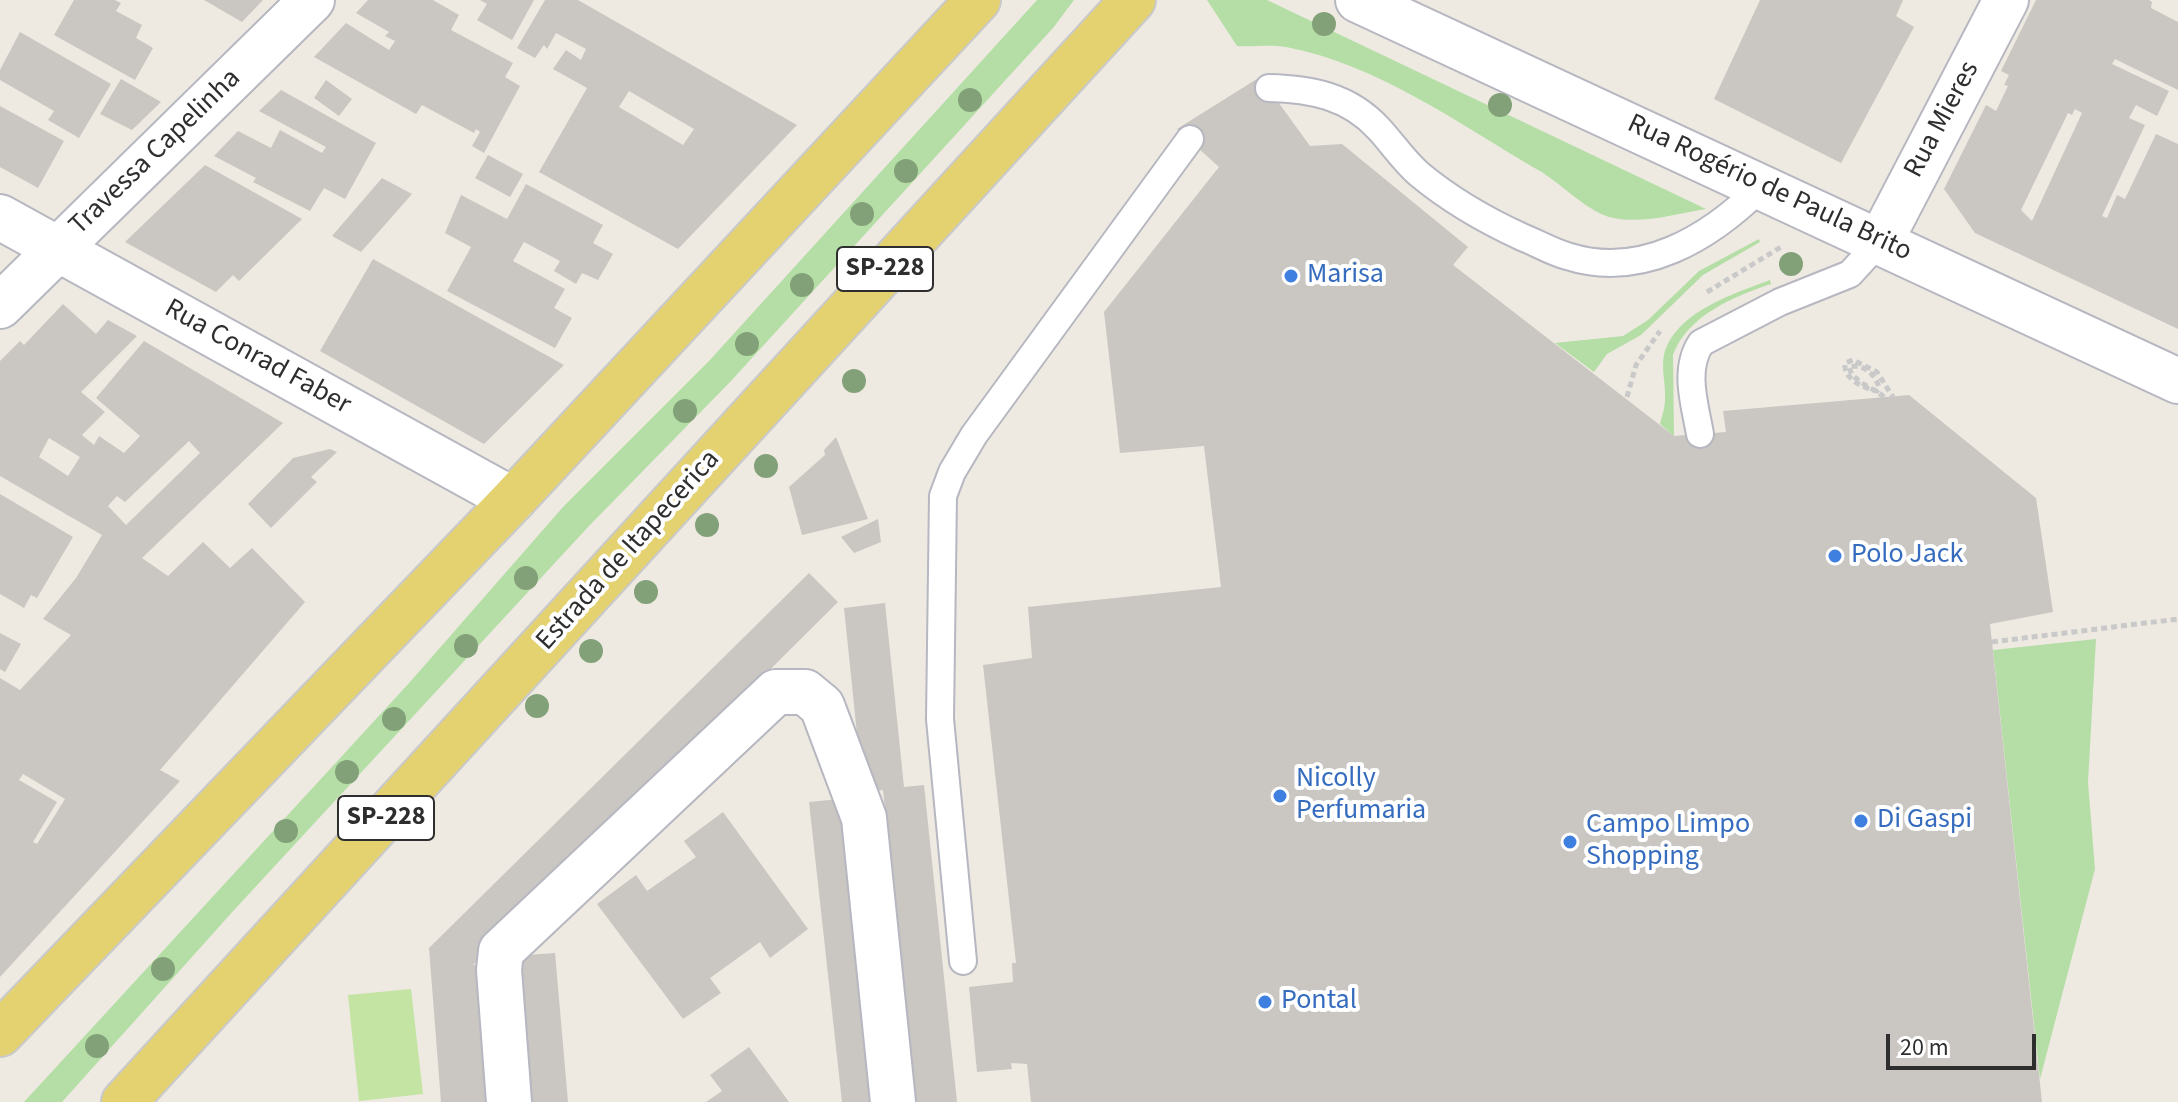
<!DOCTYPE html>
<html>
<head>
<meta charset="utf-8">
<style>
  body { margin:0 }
  #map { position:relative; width:2178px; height:1102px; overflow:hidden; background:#eeeae2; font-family:"Source Sans 3",sans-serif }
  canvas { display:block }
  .scale { position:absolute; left:1886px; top:1034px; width:150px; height:36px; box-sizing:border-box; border:4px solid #2e2e2e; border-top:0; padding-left:10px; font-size:24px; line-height:28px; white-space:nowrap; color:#2e2e2e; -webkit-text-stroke:6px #fff; paint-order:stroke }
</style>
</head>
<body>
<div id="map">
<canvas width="2178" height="1102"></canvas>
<div class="scale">20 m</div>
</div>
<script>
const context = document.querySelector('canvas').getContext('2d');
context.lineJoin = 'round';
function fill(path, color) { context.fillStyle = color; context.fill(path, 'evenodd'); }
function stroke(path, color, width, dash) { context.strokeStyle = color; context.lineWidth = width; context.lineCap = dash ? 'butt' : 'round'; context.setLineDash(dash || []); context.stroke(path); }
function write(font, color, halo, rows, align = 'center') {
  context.font = font + ' "Source Sans 3",sans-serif'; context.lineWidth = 8; context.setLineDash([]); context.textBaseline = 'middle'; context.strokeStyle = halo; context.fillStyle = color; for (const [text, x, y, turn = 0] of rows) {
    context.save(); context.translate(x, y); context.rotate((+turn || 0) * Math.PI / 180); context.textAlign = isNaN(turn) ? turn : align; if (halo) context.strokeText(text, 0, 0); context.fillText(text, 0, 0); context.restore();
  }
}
const green = new Path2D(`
  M 1037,0 L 1074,0 L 1053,28 L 731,381 L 589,526 L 235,909 L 62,1102 L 24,1102 L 410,682 L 563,507 L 709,361 Z
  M 1207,0 L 1267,0 L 1706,209 C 1675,214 1640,225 1609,217 C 1584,209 1561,183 1538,170 C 1459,124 1377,64 1286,47 C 1271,44 1253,47 1237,46 Z
  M 1759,239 L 1760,242 L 1703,275 L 1641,335 L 1607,354 L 1594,372 L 1555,343 L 1623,336 L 1648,320 L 1699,271 Z
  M 1770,280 L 1771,284 C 1734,296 1687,316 1673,355 L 1674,436 L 1660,424 C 1662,416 1665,408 1665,399 C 1666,385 1661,369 1664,355 C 1675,312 1733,294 1770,280 Z
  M 2096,639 L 2088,782 L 2095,869 L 2040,1079 L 1993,650 Z`);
const pitch = new Path2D(`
  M 411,989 L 423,1094 L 359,1101 L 348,995 Z`);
const building = new Path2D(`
  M 74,0 L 115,0 L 121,3 L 116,11 L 142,25 L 136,38 L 153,48 L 135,80 L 54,35 Z
  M 204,0 L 263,0 L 242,22 Z
  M 368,0 L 433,0 L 459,15 L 451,30 L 513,63 L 505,77 L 520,86 L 484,153 L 472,146 L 480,132 L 476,129 L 474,133 L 422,105 L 416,114 L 314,57 L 346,23 L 389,50 L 395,41 L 385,36 L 389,32 L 356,13 Z
  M 480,0 L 534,0 L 512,40 L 477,20 L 487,4 Z
  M 545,0 L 578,0 L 797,125 L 678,249 L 539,172 L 587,88 L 553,69 L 566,50 L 581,60 L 586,49 L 556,33 L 547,49 L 544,45 L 535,58 L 517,48 ZM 629,91 L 694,129 L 683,145 L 619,107 Z
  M 1760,0 L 1903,0 L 1896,16 L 1914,27 L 1841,163 L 1714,99 Z
  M 2036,0 L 2149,0 L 2152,2 L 2151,8 L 2178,22 L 2178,90 L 2115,59 L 2112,64 L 2169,91 L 2157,116 L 2136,105 L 2129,118 L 2145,125 L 2102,216 L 2107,218 L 2117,195 L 2125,199 L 2156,134 L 2178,144 L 2178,329 L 1975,233 L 1944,189 L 1986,105 L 1996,111 L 2008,86 L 2004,85 L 2009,75 L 2001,71 ZM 2075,109 L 2082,113 L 2032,221 L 2021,210 L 2068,113 L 2072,115 Z
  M 20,32 L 111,84 L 79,138 L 48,120 L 54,111 L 0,80 L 0,70 Z
  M 1260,77 L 1310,146 L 1342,144 L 1468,247 L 1453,265 L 1674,436 L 1726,432 L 1723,411 L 1909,395 L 2036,498 L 2053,612 L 1990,624 L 2042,1102 L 1031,1102 L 1027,1064 L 1011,1063 L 1012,1069 L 977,1072 L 969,987 L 1013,982 L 1012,963 L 1016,963 L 983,665 L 1032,658 L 1028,607 L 1221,587 L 1204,446 L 1120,453 L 1104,312 L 1219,167 L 1177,129 Z
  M 121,79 L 161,102 L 132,130 L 100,114 Z
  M 326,80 L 352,99 L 339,116 L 314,98 Z
  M 281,90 L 376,143 L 345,199 L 324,188 L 310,211 L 253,182 L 256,178 L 214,156 L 238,131 L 271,148 L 280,130 L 322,153 L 326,147 L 259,111 Z
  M 0,106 L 64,141 L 38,188 L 0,167 Z
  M 488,155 L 523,174 L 510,197 L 475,178 Z
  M 205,165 L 302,219 L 239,281 L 233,275 L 216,292 L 125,242 Z
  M 382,178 L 412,194 L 361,252 L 332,236 Z
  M 526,184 L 603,225 L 593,243 L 613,254 L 598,280 L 582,273 L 576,284 L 554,271 L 560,261 L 524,242 L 513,261 L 565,289 L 554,308 L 572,318 L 555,348 L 447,291 L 471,247 L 445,233 L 461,195 L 507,219 Z
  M 373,259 L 564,365 L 484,444 L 320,351 Z
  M 63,304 L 96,334 L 108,320 L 137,336 L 81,392 L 105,412 L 82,435 L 94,445 L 99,436 L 124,453 L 140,436 L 96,398 L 144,341 L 283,423 L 142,558 L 168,576 L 203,542 L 230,568 L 252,548 L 305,602 L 160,770 L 180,781 L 0,977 L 0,678 L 20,690 L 71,635 L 43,619 L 76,578 L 102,535 L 0,476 L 0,361 L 20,341 L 24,345 ZM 49,438 L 80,457 L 68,476 L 39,457 ZM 189,441 L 200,453 L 126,525 L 108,506 L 117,496 L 125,502 ZM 23,774 L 65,799 L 37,844 L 33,842 L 57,802 L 19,780 Z
  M 836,437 L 868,519 L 802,535 L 789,487 L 825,455 L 824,450 Z
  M 330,449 L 337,452 L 311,477 L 317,482 L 271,528 L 248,504 L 293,458 Z
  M 0,494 L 73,537 L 37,598 L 31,595 L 24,608 L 0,594 Z
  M 878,519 L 881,542 L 854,553 L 841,537 Z
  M 809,573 L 838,602 L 473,965 L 480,965 L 493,1102 L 441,1102 L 429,948 Z
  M 885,603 L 904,787 L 924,785 L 957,1102 L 916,1102 L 883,790 L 863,792 L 844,608 Z
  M 0,633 L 21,644 L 5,672 L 0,669 Z
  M 849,798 L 882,1102 L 842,1102 L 809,802 Z
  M 723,812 L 808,929 L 770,958 L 760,942 L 710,978 L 721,993 L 683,1019 L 597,904 L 636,875 L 647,891 L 696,857 L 684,841 Z
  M 555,953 L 568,1102 L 527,1102 L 515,956 Z
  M 749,1047 L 789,1102 L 706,1102 L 722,1091 L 710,1075 Z`);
const path = new Path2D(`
  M 1707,292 L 1781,247
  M 1627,397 L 1636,365 L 1660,331
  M 1884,397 C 1873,387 1852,382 1849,367 C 1862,363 1876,374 1879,388 L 1877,391 C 1863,388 1843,379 1845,363 L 1853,360 L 1877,372 L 1893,397
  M 1992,642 L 2178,619`);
const lane = new Path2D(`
  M 1269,88 C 1311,89 1349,96 1379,129 C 1392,143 1404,161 1419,174 C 1449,199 1487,221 1522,237 C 1537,243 1552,252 1567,256 C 1641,280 1710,238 1761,187
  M 1700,434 C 1695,405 1683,370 1701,343 L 1780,302 L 1850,274 L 1881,240
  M 963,961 L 940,719 L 943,496 L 952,472 L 974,435 L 1190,139`);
const street = new Path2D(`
  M 1358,0 L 2178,381
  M 0,217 L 513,500
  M 1881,240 L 2006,0
  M 0,306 L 312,0
  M 509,1102 L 499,970 L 501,951 L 776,692 L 805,692 L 822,706 L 864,818 L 893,1102`);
const primary = new Path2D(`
  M 0,1034 L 513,500 L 978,0
  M 124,1102 L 1133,0`);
const trees = [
  [1324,24],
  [970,100],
  [1500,105],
  [906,171],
  [862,214],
  [1791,264],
  [802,285],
  [747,344],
  [854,381],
  [685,411],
  [766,466],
  [707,525],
  [526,578],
  [646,592],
  [466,646],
  [591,651],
  [537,706],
  [394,719],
  [347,772],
  [286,831],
  [163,969],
  [97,1046]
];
const markers = [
  [1291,276,8,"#3f7fe0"],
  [1835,556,8,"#3f7fe0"],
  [1280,796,8,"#3f7fe0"],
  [1861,821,8,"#3f7fe0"],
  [1570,842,8,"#3f7fe0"],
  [1265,1002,8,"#3f7fe0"]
];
const shields = [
  [885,269,96],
  [386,818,96]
];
const shieldNames = [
  ["SP-228",885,269],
  ["SP-228",386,818]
];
const streetNames = [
  ["Rua Mieres",1943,120,-62],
  ["Travessa Capelinha",156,153,-44],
  ["Rua Rogério de Paula Brito",1769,189,25],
  ["Rua Conrad Faber",257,358,29],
  ["Estrada de Itapecerica",629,551,-48]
];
const shopNames = [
  ["Marisa",1307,276],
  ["Polo Jack",1851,556],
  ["Nicolly",1296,780],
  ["Perfumaria",1296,812],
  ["Di Gaspi",1877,821],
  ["Campo Limpo",1586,826],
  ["Shopping",1586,858],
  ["Pontal",1281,1002]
];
fill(green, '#b4dea5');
fill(pitch, '#c3e4a2');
fill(building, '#cac6c1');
stroke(lane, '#b6b7c0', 30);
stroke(street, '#b6b7c0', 48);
stroke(primary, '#c9c9c9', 48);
stroke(path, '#c9c9c9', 5, [6, 4]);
stroke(lane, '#fff', 26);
stroke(street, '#fff', 44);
stroke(primary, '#e4d271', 44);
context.fillStyle = '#83a179';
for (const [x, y] of trees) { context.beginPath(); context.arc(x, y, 12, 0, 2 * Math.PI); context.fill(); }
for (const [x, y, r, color] of markers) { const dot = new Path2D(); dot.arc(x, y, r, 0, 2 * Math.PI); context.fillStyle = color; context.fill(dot); stroke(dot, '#fff', 3); }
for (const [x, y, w] of shields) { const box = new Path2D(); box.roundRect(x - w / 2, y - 22, w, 44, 6); context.fillStyle = '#fff'; context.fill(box); stroke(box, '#2e2e2e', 2); }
write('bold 26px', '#2e2e2e', null, shieldNames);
write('28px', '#2e2e2e', '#fff', streetNames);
write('28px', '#366cbe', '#fff', shopNames, 'left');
</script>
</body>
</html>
